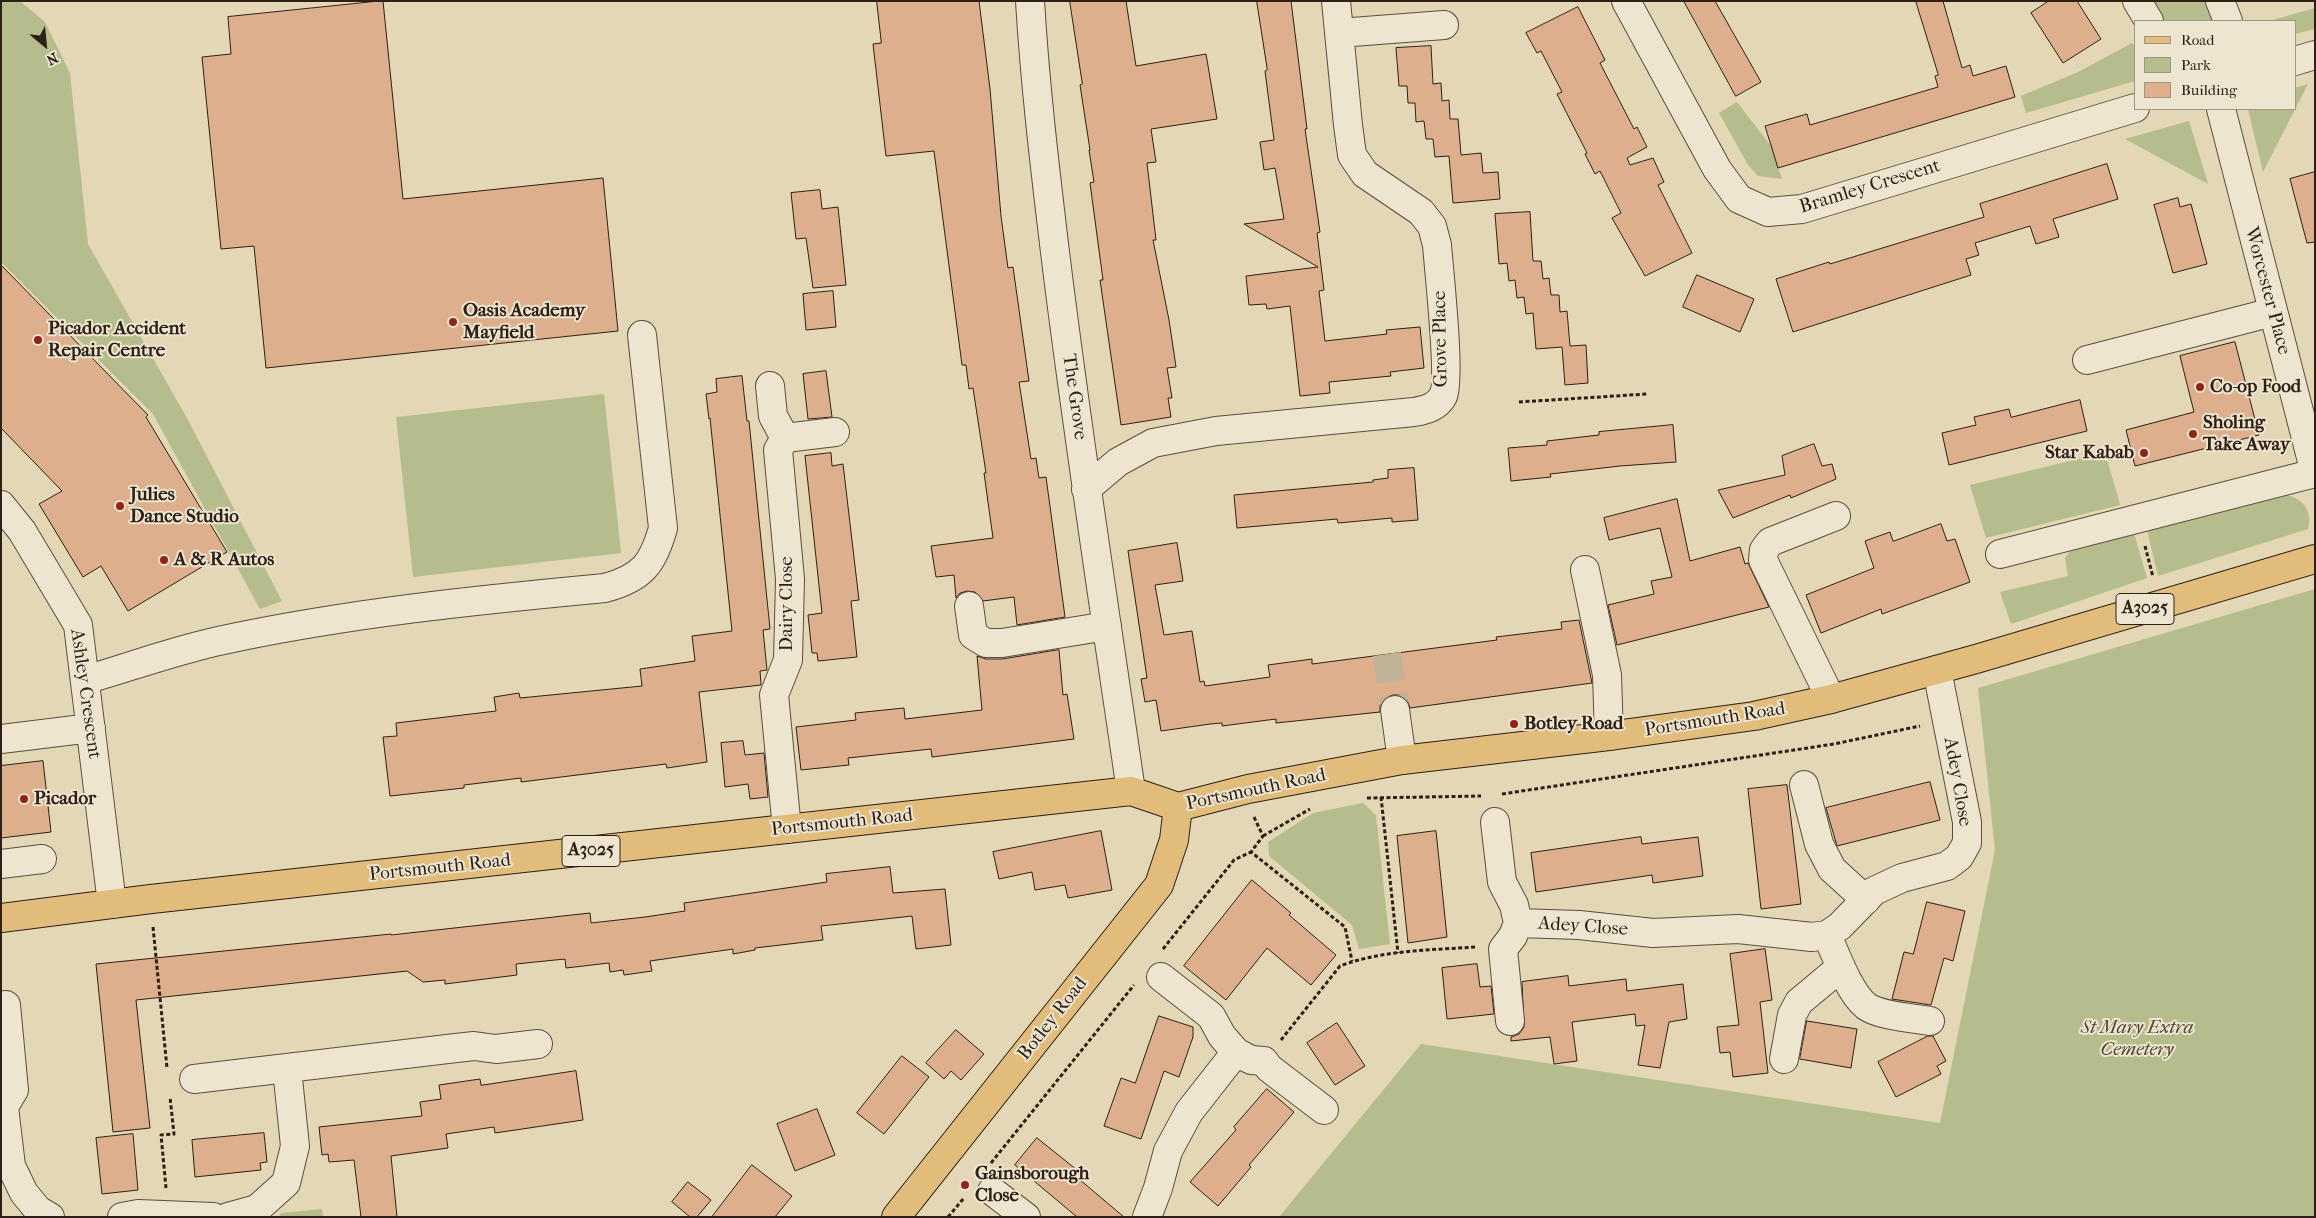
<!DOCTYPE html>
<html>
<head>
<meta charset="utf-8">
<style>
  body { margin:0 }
  #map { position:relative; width:2316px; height:1218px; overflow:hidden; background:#e3d7b6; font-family:"IM FELL French Canon",serif }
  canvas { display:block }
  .frame { position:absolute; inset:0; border:2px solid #2e2016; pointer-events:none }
  .legend { position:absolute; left:2134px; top:20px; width:162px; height:90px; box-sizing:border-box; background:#ede5d0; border:1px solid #a19686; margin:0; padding:6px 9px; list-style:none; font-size:15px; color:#2e2016 }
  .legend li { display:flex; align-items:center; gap:10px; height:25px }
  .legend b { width:25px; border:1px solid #a19686 }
  .north { position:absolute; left:20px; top:20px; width:50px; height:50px; -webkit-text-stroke:4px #ede5d0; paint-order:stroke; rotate:152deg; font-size:14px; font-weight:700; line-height:20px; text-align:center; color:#2e2016 }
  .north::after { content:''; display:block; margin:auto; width:18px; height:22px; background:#2e2016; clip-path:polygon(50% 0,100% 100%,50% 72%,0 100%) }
</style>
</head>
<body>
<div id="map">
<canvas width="2316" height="1218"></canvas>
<div class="frame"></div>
<ul class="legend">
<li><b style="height:6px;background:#e2bc7b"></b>Road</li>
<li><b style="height:14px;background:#b6bd8c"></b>Park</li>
<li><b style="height:14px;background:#deaf8d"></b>Building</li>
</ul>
<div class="north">N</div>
</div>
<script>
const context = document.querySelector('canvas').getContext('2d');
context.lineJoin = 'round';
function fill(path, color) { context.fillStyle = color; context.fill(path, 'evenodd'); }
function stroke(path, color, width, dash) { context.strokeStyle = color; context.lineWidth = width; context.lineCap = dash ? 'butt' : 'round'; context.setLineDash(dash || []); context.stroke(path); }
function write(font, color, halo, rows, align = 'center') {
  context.font = font + ' "IM FELL French Canon",serif'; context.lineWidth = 4; context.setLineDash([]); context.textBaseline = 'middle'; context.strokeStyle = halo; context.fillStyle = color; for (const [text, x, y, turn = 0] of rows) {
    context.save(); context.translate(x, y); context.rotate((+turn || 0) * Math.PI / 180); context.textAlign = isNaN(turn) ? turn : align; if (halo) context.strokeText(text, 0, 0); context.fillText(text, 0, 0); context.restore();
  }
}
const green = new Path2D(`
  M 1,1 L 20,1 L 45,22 L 70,73 L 88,244 L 188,420 L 282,601 L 260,609 L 153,414 L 1,262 Z
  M 2148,1 L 2209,1 L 2217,21 L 2158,21 Z
  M 2315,8 L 2315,29 L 2295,34 L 2295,21 L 2269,21 Z
  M 2132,43 L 2135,48 L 2135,81 L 2026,113 L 2021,96 L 2078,72 Z
  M 2308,84 L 2263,172 L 2248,109 L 2295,109 L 2295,88 Z
  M 1737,102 L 1771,146 L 1782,179 L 1758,176 L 1748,165 L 1719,113 Z
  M 2189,121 L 2208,184 L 2125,139 Z
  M 604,394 L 621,553 L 413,577 L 396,417 Z
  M 2095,455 L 2108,462 L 2120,505 L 1986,538 L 1970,485 Z
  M 2283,494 C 2302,498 2313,509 2308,529 L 2158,576 L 2147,530 Z
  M 2134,533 L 2147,578 L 2011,624 L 2000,592 L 2068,576 L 2065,558 L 2070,551 Z
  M 2315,589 L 2315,1217 L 1279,1217 L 1421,1044 L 1940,1123 L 1995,850 L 1978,688 Z
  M 1363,803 L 1376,815 L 1390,944 L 1359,949 L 1352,925 L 1269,856 L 1268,842 L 1313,813 Z
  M 322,1209 L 323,1217 L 279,1217 L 281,1213 Z`);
const building = new Path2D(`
  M 383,1 L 403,199 L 603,178 L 618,331 L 266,368 L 254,246 L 221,249 L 202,57 L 231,54 L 228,17 Z
  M 877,1 L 979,1 L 990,89 L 1001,216 L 1008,268 L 1013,267 L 1029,381 L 1019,382 L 1031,459 L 1036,458 L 1039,478 L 1046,477 L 1065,617 L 1017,625 L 1014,597 L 983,601 L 975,592 L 967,591 L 960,593 L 956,598 L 954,575 L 936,577 L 931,546 L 993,538 L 984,473 L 986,473 L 973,388 L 969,389 L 966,365 L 962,365 L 934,151 L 886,156 L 873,44 L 881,43 Z
  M 1070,1 L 1126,1 L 1136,66 L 1206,54 L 1217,119 L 1151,129 L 1156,162 L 1147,163 L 1156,240 L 1153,240 L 1169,320 L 1176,367 L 1167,368 L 1172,398 L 1168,398 L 1171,417 L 1121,425 L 1100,280 L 1103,280 L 1090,183 L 1094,182 L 1089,150 L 1090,150 L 1080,85 L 1082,84 Z
  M 1257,1 L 1291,1 L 1307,129 L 1305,129 L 1320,232 L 1317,233 L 1324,290 L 1319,291 L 1325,341 L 1387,334 L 1386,330 L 1420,327 L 1424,368 L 1390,372 L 1391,376 L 1329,382 L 1330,393 L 1300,396 L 1290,306 L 1267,309 L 1266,304 L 1249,305 L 1246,276 L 1318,267 L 1244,224 L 1284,219 L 1275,168 L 1264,170 L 1260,142 L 1274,140 L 1265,71 L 1267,70 Z
  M 1684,1 L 1715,1 L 1761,82 L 1736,96 Z
  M 1916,1 L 1943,1 L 1962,68 L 1970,65 L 1973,76 L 2006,66 L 2015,97 L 1778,168 L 1765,126 L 1807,114 L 1810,125 L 1938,87 L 1935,76 L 1938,75 Z
  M 2049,1 L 2077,1 L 2101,39 L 2063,63 L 2031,13 Z
  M 1578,7 L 1605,60 L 1600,63 L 1634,129 L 1637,127 L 1647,147 L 1627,158 L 1630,165 L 1653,158 L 1664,182 L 1658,185 L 1692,253 L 1645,276 L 1612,218 L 1621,213 L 1600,171 L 1595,174 L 1585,154 L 1587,153 L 1557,94 L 1562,92 L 1541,51 L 1537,53 L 1526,33 Z
  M 1431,46 L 1433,84 L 1441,83 L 1442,101 L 1449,100 L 1450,119 L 1458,119 L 1461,155 L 1481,153 L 1483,173 L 1498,172 L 1500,199 L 1453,203 L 1449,156 L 1435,157 L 1433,139 L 1426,139 L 1424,121 L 1416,122 L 1415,103 L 1408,103 L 1407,86 L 1399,86 L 1396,48 Z
  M 2107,164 L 2118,199 L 2053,219 L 2059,237 L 2036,244 L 2030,226 L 1975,243 L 1979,255 L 1966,259 L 1971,275 L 1793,332 L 1776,279 L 1829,262 L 1830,264 L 1984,217 L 1980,204 Z
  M 2315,172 L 2315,242 L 2307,243 L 2290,179 Z
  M 820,190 L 822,209 L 838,207 L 846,285 L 813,288 L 806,238 L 796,239 L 791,193 Z
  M 2178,198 L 2180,207 L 2191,204 L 2207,264 L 2173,273 L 2154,205 Z
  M 1530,212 L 1533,261 L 1541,261 L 1543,279 L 1549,278 L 1551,295 L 1559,295 L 1560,312 L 1567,311 L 1570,346 L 1586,345 L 1588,383 L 1565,385 L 1562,347 L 1536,349 L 1533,313 L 1526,314 L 1524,297 L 1517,298 L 1515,280 L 1509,281 L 1507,263 L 1499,264 L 1495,214 Z
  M 1,265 L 148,415 L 146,417 L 227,552 L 128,611 L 101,566 L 83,577 L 39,504 L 62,491 L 1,428 Z
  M 1697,275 L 1754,299 L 1740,332 L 1683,307 Z
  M 833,291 L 836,327 L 806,330 L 803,294 Z
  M 2235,342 L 2259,435 L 2135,466 L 2126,430 L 2194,412 L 2180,356 Z
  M 826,371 L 832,417 L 808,419 L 803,374 Z
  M 742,376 L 747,421 L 749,421 L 770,629 L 763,630 L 767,670 L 760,671 L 761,685 L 699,692 L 707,762 L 667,768 L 666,764 L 521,782 L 521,778 L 464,785 L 464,788 L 390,796 L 383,737 L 397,736 L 396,723 L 496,711 L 494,697 L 519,693 L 520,698 L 642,686 L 640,669 L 695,661 L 692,636 L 732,631 L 710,418 L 709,419 L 706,394 L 717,392 L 716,379 Z
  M 2080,400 L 2087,431 L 1949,465 L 1942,433 L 1976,425 L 1974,417 L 2009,409 L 2011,417 Z
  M 1673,425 L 1676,462 L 1620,466 L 1550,474 L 1551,477 L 1511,481 L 1508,448 L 1547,445 L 1547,441 L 1599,435 L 1599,432 Z
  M 1814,444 L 1822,466 L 1832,464 L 1836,479 L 1791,498 L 1790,495 L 1733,518 L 1718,490 L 1785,475 L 1782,456 Z
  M 831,453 L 832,466 L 843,464 L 859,600 L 851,601 L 857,657 L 818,661 L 817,653 L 812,653 L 808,615 L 822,613 L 805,456 Z
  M 1414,468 L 1418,520 L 1392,522 L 1392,518 L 1338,523 L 1337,519 L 1237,528 L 1234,495 L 1373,482 L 1373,480 L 1388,478 L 1388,470 Z
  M 1677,499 L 1690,561 L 1740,547 L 1745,564 L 1748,563 L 1769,607 L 1617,645 L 1608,605 L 1654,594 L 1651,581 L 1672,577 L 1660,528 L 1609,540 L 1604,518 Z
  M 1941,524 L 1947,541 L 1955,539 L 1970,582 L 1882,614 L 1881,609 L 1821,633 L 1806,595 L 1874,568 L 1865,541 L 1890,532 L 1893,541 Z
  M 1177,543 L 1183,581 L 1155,585 L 1164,635 L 1192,631 L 1200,682 L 1204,681 L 1205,686 L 1270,677 L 1268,665 L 1312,659 L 1312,664 L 1497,640 L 1496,637 L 1562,629 L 1561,622 L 1579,620 L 1592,683 L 1410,708 L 1407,700 L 1400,695 L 1393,695 L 1385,698 L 1380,705 L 1380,712 L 1276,723 L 1276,719 L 1222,726 L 1222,723 L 1210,724 L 1161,731 L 1156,700 L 1145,702 L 1141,679 L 1147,678 L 1128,551 Z
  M 1059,650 L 1063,695 L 1067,694 L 1074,739 L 932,757 L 931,749 L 848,758 L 849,765 L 801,770 L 796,727 L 856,720 L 855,713 L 904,708 L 905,719 L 982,710 L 977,656 L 986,659 L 1002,659 Z
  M 743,741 L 745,755 L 764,753 L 768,797 L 750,799 L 748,784 L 725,787 L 721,743 Z
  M 43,761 L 51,832 L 1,838 L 1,766 Z
  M 1930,782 L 1940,820 L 1837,846 L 1826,808 Z
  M 1787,785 L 1801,904 L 1761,909 L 1748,789 Z
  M 1101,831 L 1112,890 L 1068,898 L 1065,885 L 1035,890 L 1032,872 L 999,879 L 993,852 Z
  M 1436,831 L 1447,937 L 1408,943 L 1397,836 Z
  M 1641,837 L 1642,844 L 1698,837 L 1703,876 L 1653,883 L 1652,875 L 1536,892 L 1531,853 Z
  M 890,867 L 893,893 L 945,889 L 951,945 L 916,949 L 912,916 L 821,926 L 823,940 L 755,948 L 755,950 L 733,954 L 733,949 L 650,961 L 652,971 L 624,975 L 623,970 L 610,972 L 609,963 L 566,968 L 565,959 L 516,964 L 517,975 L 445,984 L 445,980 L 423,982 L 407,971 L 136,1000 L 150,1128 L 113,1132 L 96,964 L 391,934 L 391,935 L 590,913 L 591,923 L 645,917 L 685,911 L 684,903 L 827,882 L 826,874 Z
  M 1252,880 L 1291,913 L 1289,915 L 1336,955 L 1311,985 L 1267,948 L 1226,1000 L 1184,966 Z
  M 1927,902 L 1965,911 L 1953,961 L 1944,958 L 1931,1005 L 1892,999 L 1904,952 L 1913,954 Z
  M 1765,949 L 1772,1000 L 1760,1002 L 1768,1073 L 1733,1077 L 1730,1052 L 1720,1053 L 1717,1027 L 1739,1025 L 1730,954 Z
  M 1477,964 L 1480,987 L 1491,986 L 1494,1014 L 1447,1019 L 1442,968 Z
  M 1568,976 L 1569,986 L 1626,979 L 1627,991 L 1683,984 L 1687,1019 L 1669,1022 L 1660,1068 L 1638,1065 L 1645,1025 L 1636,1026 L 1635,1014 L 1572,1022 L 1577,1061 L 1554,1064 L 1550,1037 L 1511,1041 L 1511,1037 L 1519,1034 L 1524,1027 L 1522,982 Z
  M 1159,1016 L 1193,1027 L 1193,1037 L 1179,1077 L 1164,1071 L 1141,1139 L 1104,1126 L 1121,1078 L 1135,1083 Z
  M 1807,1021 L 1857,1029 L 1851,1068 L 1800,1059 Z
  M 1337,1023 L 1365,1066 L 1335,1085 L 1307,1043 Z
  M 956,1030 L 984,1054 L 961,1080 L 951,1071 L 944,1079 L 926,1063 Z
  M 1928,1036 L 1933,1036 L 1946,1061 L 1937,1066 L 1941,1074 L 1896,1097 L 1878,1062 Z
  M 902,1056 L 929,1077 L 884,1134 L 857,1113 Z
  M 576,1071 L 583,1120 L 495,1133 L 494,1127 L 446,1134 L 448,1148 L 391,1156 L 397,1217 L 361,1217 L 354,1160 L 329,1162 L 328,1154 L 322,1155 L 319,1127 L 422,1116 L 420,1102 L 441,1099 L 439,1085 L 480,1079 L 481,1085 Z
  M 1267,1089 L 1294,1112 L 1249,1165 L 1251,1167 L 1218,1206 L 1190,1182 L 1236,1130 L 1234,1127 Z
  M 817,1109 L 835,1155 L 795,1171 L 777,1124 Z
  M 264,1133 L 267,1162 L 260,1163 L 261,1170 L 195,1177 L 192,1140 Z
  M 133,1134 L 138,1190 L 102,1194 L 96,1138 Z
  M 1037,1138 L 1077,1170 L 1073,1174 L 1124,1217 L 1077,1217 L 1015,1165 Z
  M 752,1165 L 792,1196 L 775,1217 L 712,1217 Z
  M 688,1182 L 711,1200 L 697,1217 L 690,1217 L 672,1202 Z`);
const minorTunnel = new Path2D(`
  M 1387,654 L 1395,710`);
const path = new Path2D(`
  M 1519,402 L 1647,394
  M 2145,546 L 2153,577
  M 1502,794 L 1834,744 L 1920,726
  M 1381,797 L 1398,953
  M 1367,798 L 1481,796
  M 1254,817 L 1263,836 L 1251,852 L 1345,927 L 1352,961
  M 1263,836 L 1310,809
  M 153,927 L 167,1068
  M 1163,949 L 1234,860 L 1251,852
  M 1281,1040 L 1340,966 C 1382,950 1431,950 1475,947
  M 991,1163 L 1134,985
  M 166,1188 L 161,1135 L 174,1134 L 170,1097
  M 948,1217 L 964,1198`);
const minor = new Path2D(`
  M 1030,1 C 1035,85 1045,169 1055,252 C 1077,432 1105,612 1131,791
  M 1626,1 L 1717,169 L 1739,199 L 1768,212 L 1802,209 L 2135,108
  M 2137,1 L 2149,21
  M 2220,1 L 2228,21
  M 1339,33 L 1444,25
  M 2295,61 L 2315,55
  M 2221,109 L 2315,473
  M 2087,360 L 2273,312
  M 770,386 L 773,416 L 785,438 L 778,450 L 790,579 L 788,660 L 774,695 L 787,829
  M 785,438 L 835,432
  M 1086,489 L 1118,462 L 1153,443 L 1216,431 L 1414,412 C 1426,410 1437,407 1443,396 C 1451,381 1439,270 1437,245 L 1432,226 L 1421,212 L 1365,174 L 1352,155 L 1348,125 L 1336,1
  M 1,505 L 22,531 L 78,625 L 112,904
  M 2000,554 L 2315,473
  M 1585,570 L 1607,675 L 1609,736
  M 969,606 L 973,635 L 986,643 L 1002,643 L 1107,626
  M 85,680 C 130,667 176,650 223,640 C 349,613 477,600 605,588 C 642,578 653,564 663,528 L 642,335
  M 1831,699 L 1763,560 L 1764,550 L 1770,542 L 1836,516
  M 1395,710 L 1402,760
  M 1,739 L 91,728
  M 1804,785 L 1819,844 L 1832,869 L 1866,900
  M 1495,822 L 1502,882 L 1514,905 L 1518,923
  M 1,864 L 42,859
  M 1161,977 L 1211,1016 L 1222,1036 L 1236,1052
  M 6,1005 L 14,1090 L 4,1107 L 11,1166 L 24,1193 L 38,1210 L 50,1217
  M 1510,1021 L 1503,949 L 1513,936 L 1518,923 L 1579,925 L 1653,933 L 1738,929 L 1812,937 L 1827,935
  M 1930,1021 C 1914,1018 1879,1016 1866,1006 C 1849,992 1836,955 1827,935 L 1840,926 L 1874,891 L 1902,878 L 1947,866 L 1959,857 L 1967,843 L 1967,822 L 1937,670
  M 1784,1059 L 1792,1015 L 1799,1002 L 1841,967
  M 194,1079 L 456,1048 L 474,1046 L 496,1049 L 538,1044
  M 992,1191 L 1026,1217
  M 122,1217 L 138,1214 L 213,1217
  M 228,1217 L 257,1209 L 286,1183 L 295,1146 L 287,1069
  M 1147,1217 L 1158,1188 L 1168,1151 L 1189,1112 L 1236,1052 L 1251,1060 L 1264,1061 L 1269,1068 L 1324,1110`);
const major = new Path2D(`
  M 1,918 L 151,899 L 1131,791 L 1178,807 L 1248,789 L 1402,760 L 1609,736 L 1754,716 L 1831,699 L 1976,659 L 2315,559
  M 896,1217 L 1159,885 L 1174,840 L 1178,807`);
const markers = [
  [453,322,5,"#8f2418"],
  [38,340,5,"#8f2418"],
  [2200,387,5,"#8f2418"],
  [2193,434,5,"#8f2418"],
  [2144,453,5,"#8f2418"],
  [120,506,5,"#8f2418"],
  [164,560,5,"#8f2418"],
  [1514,724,5,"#8f2418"],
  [24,799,5,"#8f2418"],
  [965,1185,5,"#8f2418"]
];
const shields = [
  [2145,609,58],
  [591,851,58]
];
const shieldNames = [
  ["A3025",2145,609],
  ["A3025",591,851]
];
const streetNames = [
  ["Bramley Crescent",1870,187,-17],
  ["Worcester Place",2267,291,75],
  ["Grove Place",1441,339,-91],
  ["The Grove",1074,397,82],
  ["Dairy Close",787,604,-90],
  ["Ashley Crescent",85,694,82],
  ["Portsmouth Road",1715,720,-9],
  ["Adey Close",1957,782,80],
  ["Portsmouth Road",1256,790,-12],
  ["Portsmouth Road",842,823,-6],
  ["Portsmouth Road",440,868,-6],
  ["Adey Close",1583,927,4],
  ["Botley Road",1053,1019,-52]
];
const poiNames = [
  ["Oasis Academy",463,311],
  ["Mayfield",463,333],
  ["Picador Accident",48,329],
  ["Repair Centre",48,351],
  ["Co-op Food",2210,387],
  ["Sholing",2203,423],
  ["Take Away",2203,445],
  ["Star Kabab",2134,453,"right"],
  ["Julies",130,495],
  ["Dance Studio",130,517],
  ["A & R Autos",174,560],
  ["Botley Road",1524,724],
  ["Picador",34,799],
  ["Gainsborough",975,1174],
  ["Close",975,1196]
];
const parkNames = [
  ["St Mary Extra",2137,1028],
  ["Cemetery",2137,1050]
];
fill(green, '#b6bd8c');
fill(building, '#deaf8d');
stroke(building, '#2e2016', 1);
stroke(minorTunnel, '#bfb296', 28, [28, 14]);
stroke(minor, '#5b4e3e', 30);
stroke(major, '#2e2016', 30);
stroke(path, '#2e2016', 3, [4, 2.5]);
stroke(minor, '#ede5d0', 28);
stroke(major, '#e2bc7b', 28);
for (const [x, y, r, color] of markers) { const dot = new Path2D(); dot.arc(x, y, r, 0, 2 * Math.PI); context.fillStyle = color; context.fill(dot); stroke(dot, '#ede5d0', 2); }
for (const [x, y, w] of shields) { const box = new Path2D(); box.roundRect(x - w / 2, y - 15.5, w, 31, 4); context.fillStyle = '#ede5d0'; context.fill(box); stroke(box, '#2e2016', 1); }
write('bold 18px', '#2e2016', null, shieldNames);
write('19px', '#2e2016', '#ede5d0', streetNames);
write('bold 19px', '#2e2016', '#ede5d0', poiNames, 'left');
write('italic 19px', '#504734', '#ede5d0', parkNames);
</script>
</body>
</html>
